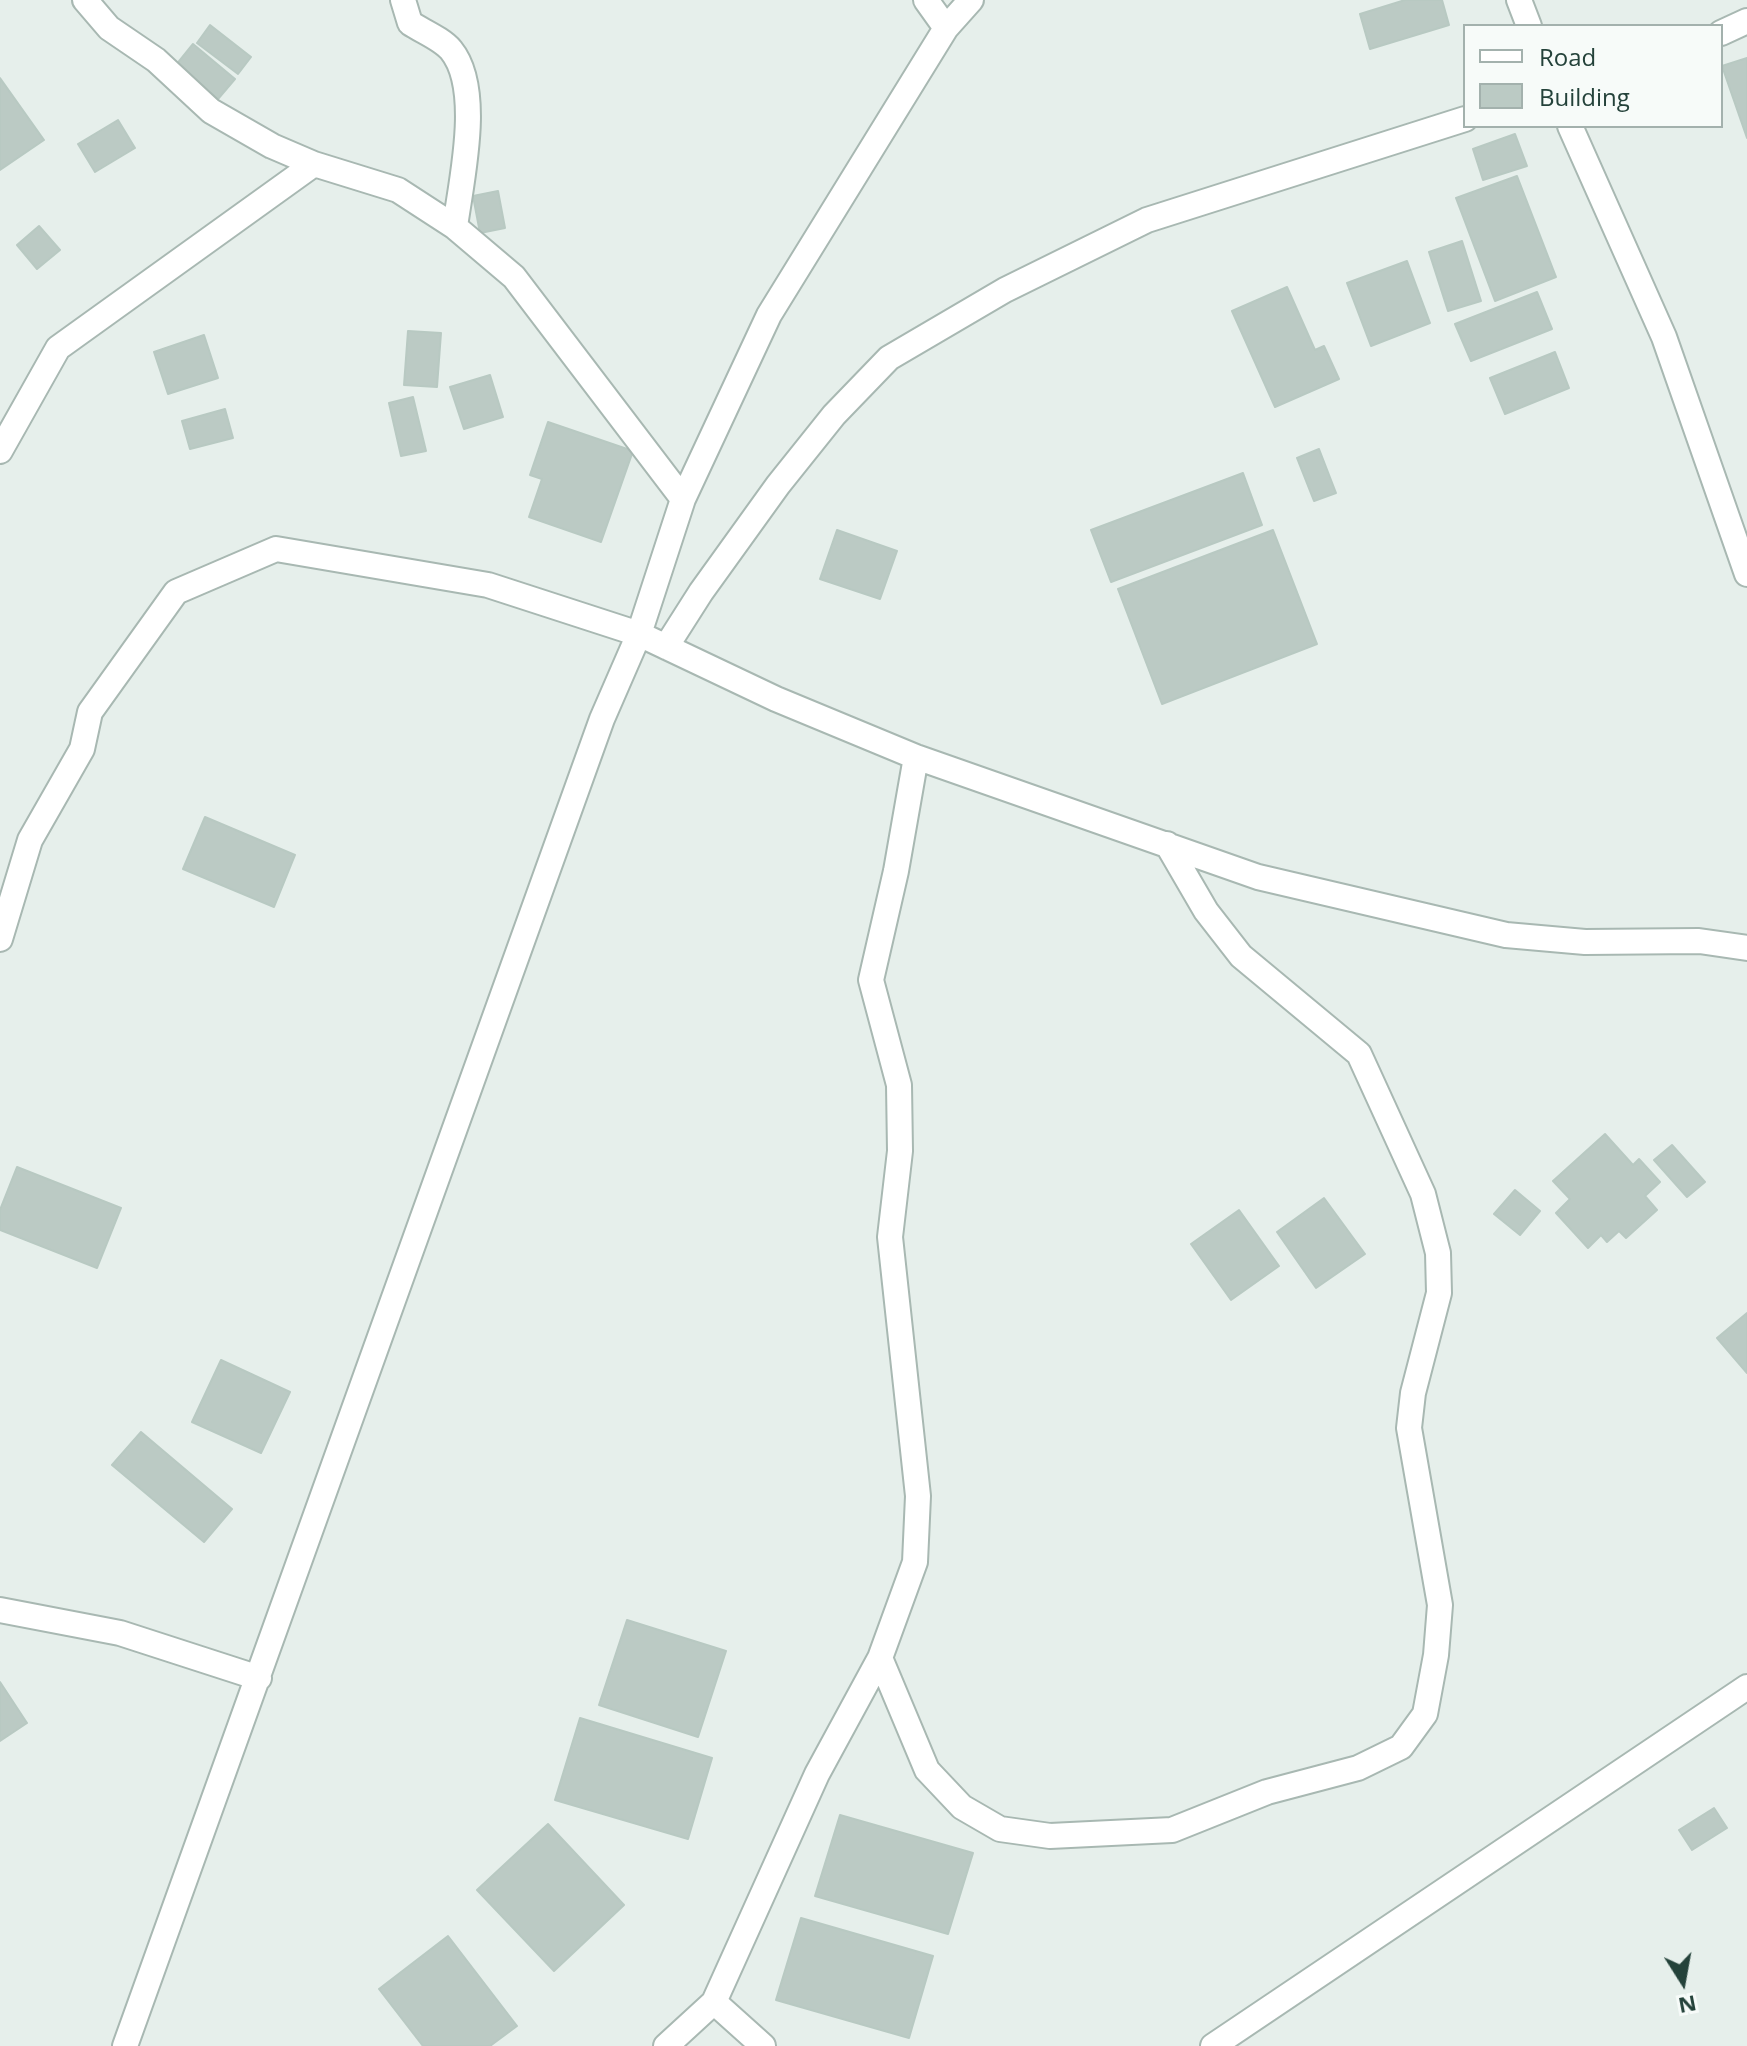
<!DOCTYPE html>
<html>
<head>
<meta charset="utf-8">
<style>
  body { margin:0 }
  #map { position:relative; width:1747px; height:2046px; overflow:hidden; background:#e6efeb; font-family:"Open Sans",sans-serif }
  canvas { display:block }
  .legend { position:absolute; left:1463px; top:24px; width:260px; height:104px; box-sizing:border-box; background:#f7fbf9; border:2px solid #a3b1ad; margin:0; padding:10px 14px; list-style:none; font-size:24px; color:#24423a }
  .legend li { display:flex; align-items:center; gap:16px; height:40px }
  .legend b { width:40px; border:2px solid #a3b1ad }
  .north { position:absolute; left:1643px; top:1942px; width:80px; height:80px; -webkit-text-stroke:6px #f7fbf9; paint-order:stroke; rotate:169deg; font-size:22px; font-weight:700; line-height:32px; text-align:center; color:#24423a }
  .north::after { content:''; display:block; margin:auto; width:28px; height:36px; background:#24423a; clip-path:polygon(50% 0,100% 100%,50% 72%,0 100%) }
</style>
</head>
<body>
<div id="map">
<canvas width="1747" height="2046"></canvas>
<ul class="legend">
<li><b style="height:10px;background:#fff"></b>Road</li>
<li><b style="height:22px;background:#bbcac4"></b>Building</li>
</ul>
<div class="north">N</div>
</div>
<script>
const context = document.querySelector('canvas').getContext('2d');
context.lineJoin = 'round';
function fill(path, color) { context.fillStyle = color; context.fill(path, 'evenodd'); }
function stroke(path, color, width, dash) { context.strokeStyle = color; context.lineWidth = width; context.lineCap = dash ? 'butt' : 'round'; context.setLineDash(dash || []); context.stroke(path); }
const building = new Path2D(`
  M 1405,0 L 1442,0 L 1449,25 L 1370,49 L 1360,14 Z
  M 210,25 L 251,57 L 238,74 L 197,43 Z
  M 193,44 L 235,79 L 218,99 L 176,65 Z
  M 1747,58 L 1747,138 L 1722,66 Z
  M 0,78 L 44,140 L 0,170 Z
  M 118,120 L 135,148 L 95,172 L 78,144 Z
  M 1515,134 L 1527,166 L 1483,180 L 1473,149 Z
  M 1517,176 L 1556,277 L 1495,301 L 1456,198 Z
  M 498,191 L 505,228 L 480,233 L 473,196 Z
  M 39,226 L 60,250 L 37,269 L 17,245 Z
  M 1462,241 L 1481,301 L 1448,311 L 1429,252 Z
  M 1407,261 L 1430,323 L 1371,346 L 1347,283 Z
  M 1287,287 L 1315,350 L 1324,346 L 1339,379 L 1275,407 L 1232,311 Z
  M 1537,292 L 1552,329 L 1471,361 L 1455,324 Z
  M 408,331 L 441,333 L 437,387 L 404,385 Z
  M 204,335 L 218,378 L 168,394 L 154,352 Z
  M 1555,352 L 1569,388 L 1505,414 L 1490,378 Z
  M 490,375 L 503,417 L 464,429 L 450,387 Z
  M 413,397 L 426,451 L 401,456 L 389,403 Z
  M 225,409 L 233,438 L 190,449 L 182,421 Z
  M 548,422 L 633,451 L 601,542 L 529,517 L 542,479 L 530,475 Z
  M 1319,449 L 1336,493 L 1314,501 L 1297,458 Z
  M 1243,473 L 1262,525 L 1111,582 L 1091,530 Z
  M 837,530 L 897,551 L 880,599 L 820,579 Z
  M 1273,530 L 1317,644 L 1162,704 L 1118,589 Z
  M 205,817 L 295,855 L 274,907 L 183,869 Z
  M 1605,1134 L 1633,1165 L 1639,1159 L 1660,1182 L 1645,1196 L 1657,1210 L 1626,1238 L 1619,1231 L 1607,1242 L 1601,1235 L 1588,1248 L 1556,1213 L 1570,1199 L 1553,1181 Z
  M 1672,1145 L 1705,1182 L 1687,1197 L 1654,1160 Z
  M 17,1167 L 121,1208 L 97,1268 L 0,1230 L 0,1210 Z
  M 1515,1190 L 1540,1211 L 1520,1235 L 1494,1214 Z
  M 1324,1198 L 1365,1254 L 1316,1288 L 1277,1232 Z
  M 1239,1210 L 1279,1266 L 1231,1300 L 1191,1244 Z
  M 1747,1313 L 1747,1373 L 1717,1338 Z
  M 221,1360 L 290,1392 L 261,1453 L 192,1422 Z
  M 141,1432 L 232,1509 L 204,1542 L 112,1465 Z
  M 627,1620 L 726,1651 L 698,1737 L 599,1705 Z
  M 0,1682 L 27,1723 L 0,1741 Z
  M 580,1718 L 712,1758 L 688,1839 L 555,1800 Z
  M 1714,1808 L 1727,1828 L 1692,1850 L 1679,1830 Z
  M 840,1815 L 973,1853 L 948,1934 L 815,1896 Z
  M 548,1824 L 624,1905 L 554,1971 L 477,1890 Z
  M 801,1918 L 933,1956 L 909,2038 L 776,2000 Z
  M 448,1936 L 517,2026 L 490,2046 L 423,2046 L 379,1989 Z`);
const minor = new Path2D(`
  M 85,0 L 109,28 L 156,60 L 211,111 L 272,146 L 314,164 L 398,190 L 455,227 L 514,277 L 683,499
  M 403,0 L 410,23 C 422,31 442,39 451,50 C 483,89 461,181 455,227
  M 926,0 L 946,28
  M 1519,0 L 1529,26
  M 1721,33 L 1747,21
  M 1570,126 L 1664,337 L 1747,574
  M 0,451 L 58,348 L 314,164
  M 666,647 L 701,592 L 778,485 L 834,415 L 889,358 L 1005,290 L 1147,220 L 1465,119
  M 0,939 L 30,840 L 82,749 L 90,712 L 176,592 L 276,549 L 488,585 L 639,634 L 776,699 L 916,757 L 1258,877 L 1506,935 L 1585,942 L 1699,941 L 1747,948
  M 0,1610 L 120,1633 L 259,1678
  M 880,1658 L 927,1770 L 962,1807 L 1000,1829 L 1050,1836 L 1172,1830 L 1267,1792 L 1358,1768 L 1401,1747 L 1425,1714 L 1436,1655 L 1440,1605 L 1409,1428 L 1413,1393 L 1439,1293 L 1438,1253 L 1423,1194 L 1359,1054 L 1241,956 L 1206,911 L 1167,844
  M 714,2002 L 763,2046
  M 125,2046 L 602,719 L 639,634 L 683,499 L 769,315 L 946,28 L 971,0
  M 666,2046 L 714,2002 L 817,1774 L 880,1658 L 915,1562 L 918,1496 L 890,1237 L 900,1151 L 899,1085 L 871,980 L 896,871 L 916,757
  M 1213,2046 L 1747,1687`);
fill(building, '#bbcac4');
stroke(building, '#b8c9c2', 2);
stroke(minor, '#a8b8b2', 28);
stroke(minor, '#fff', 24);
</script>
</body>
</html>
